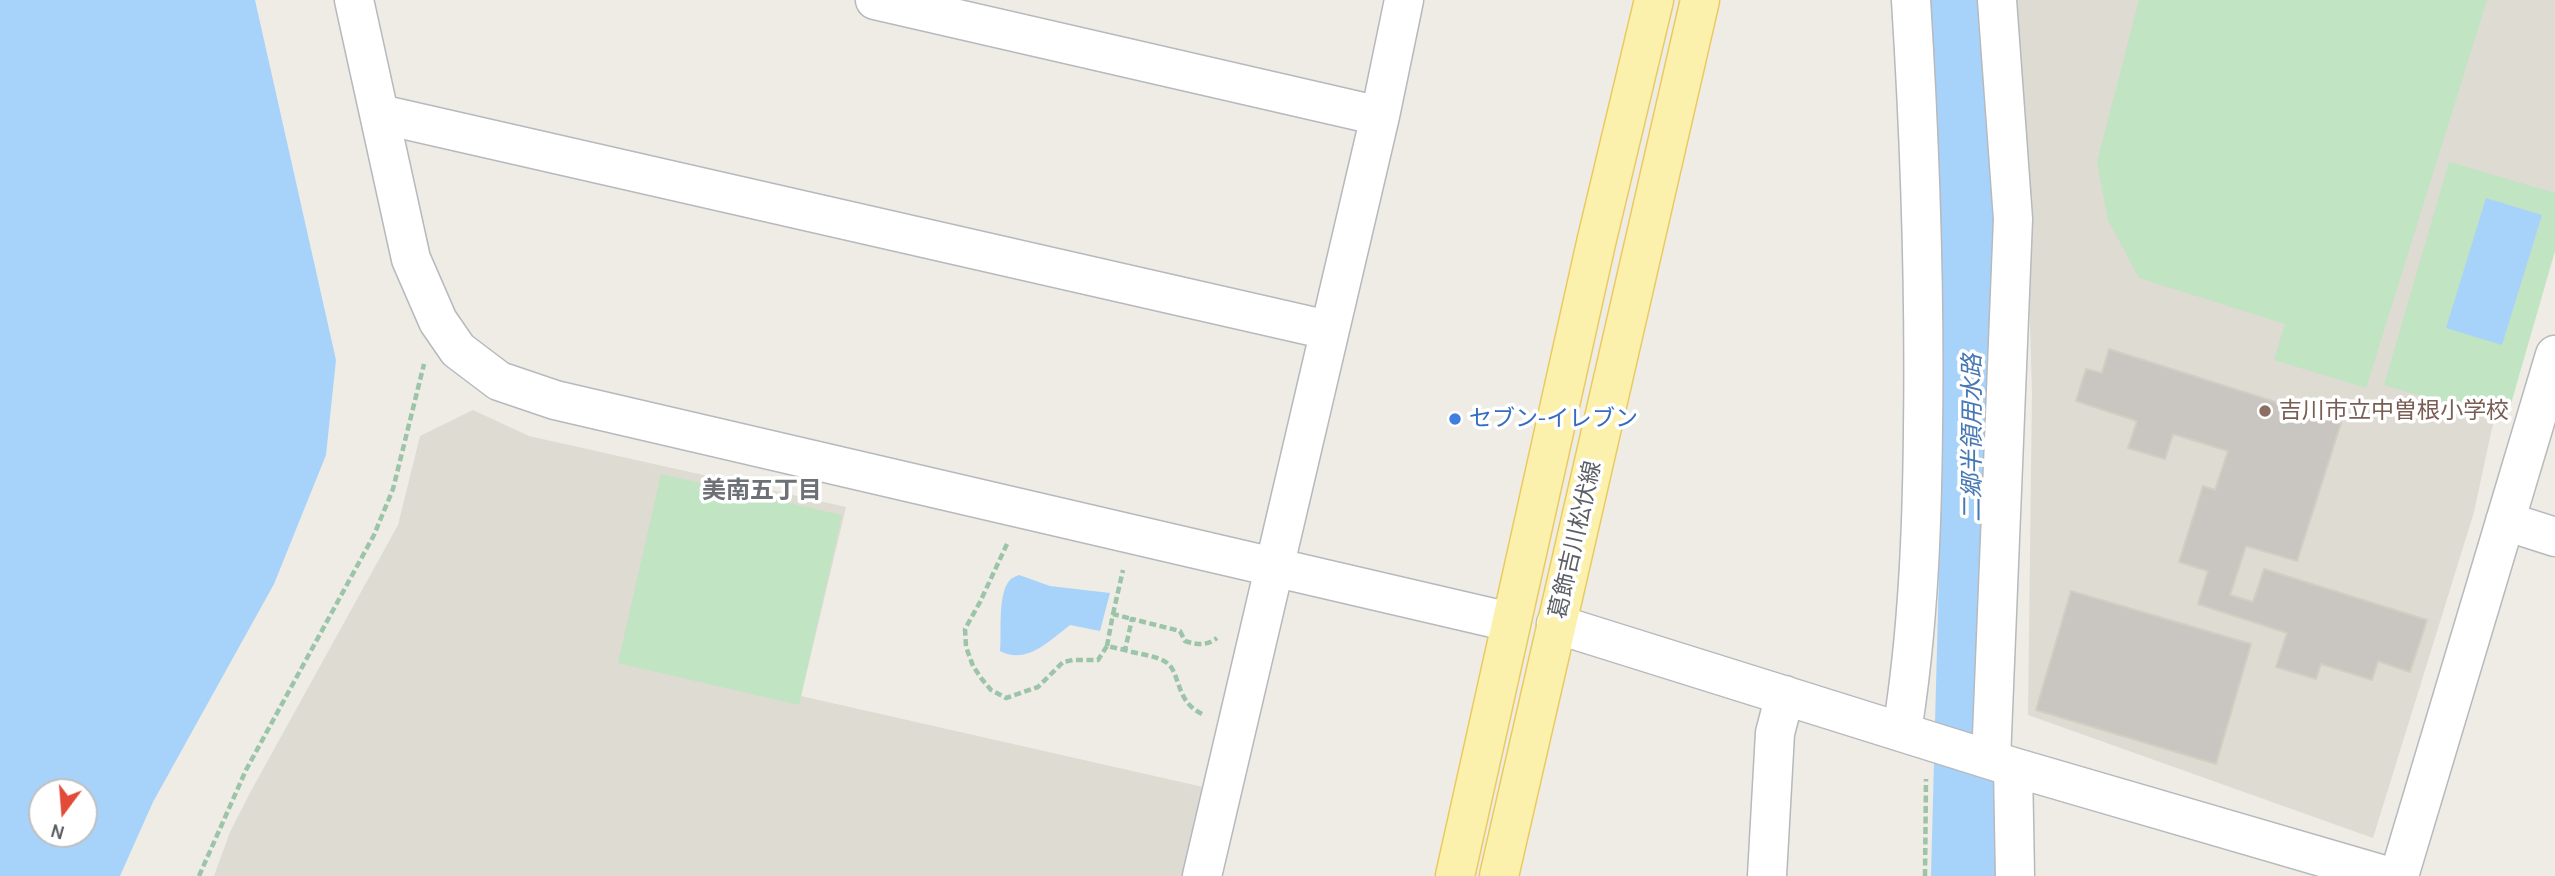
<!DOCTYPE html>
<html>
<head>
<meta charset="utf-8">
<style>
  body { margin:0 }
  #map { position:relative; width:2555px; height:876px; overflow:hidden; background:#eeece4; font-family:Karla,sans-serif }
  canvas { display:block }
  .north { position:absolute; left:28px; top:778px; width:70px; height:70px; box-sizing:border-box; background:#fff; border:2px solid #bebfc1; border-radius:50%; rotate:196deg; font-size:19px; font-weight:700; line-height:28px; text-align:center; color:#5c5f64 }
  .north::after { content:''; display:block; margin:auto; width:24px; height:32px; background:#e14b37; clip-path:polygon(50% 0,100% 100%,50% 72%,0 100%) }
</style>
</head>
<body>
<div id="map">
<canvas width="2555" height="876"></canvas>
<div class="north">N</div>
</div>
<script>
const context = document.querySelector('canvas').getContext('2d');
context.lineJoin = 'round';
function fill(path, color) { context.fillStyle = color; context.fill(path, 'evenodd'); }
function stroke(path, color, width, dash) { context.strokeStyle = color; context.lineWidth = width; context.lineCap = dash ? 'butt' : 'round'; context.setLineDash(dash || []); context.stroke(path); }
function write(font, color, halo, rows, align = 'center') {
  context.font = font + ' Karla,"Noto Sans JP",sans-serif'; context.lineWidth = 7; context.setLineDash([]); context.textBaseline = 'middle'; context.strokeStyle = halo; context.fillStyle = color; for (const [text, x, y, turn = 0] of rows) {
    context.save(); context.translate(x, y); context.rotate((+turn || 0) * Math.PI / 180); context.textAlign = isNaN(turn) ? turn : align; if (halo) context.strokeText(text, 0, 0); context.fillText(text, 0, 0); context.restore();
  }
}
const education = new Path2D(`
  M 2016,0 L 2555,0 L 2555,248 L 2492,428 L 2474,512 L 2373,838 L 2028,715 L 2032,393 L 2025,153 Z
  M 473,410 L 529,436 L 846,507 L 801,696 L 1203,787 L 1183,876 L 214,876 L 230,832 L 251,791 L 398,525 L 420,436 Z`);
const green = new Path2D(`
  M 2139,0 L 2487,0 L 2366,388 L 2274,360 L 2285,324 L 2139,278 L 2108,220 L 2097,162 Z
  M 2449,162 L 2555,193 L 2555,251 L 2506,421 L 2384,385 Z
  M 661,474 L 842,515 L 799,705 L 618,663 Z`);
const water = new Path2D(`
  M 0,0 L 255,0 L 336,360 L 326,455 L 274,584 L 153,802 L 120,876 L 0,876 ZM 42,792 L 84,792 L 84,834 L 42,834 Z
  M 2486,198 L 2542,215 L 2502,345 L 2446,328 Z
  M 1019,575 L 1050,586 L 1110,593 L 1100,631 L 1070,625 C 1049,641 1027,665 1000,651 C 1002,635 997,593 1010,580 C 1010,579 1018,575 1019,575 Z`);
const river = new Path2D(`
  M 1959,0 L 1976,420 L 1964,876`);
const building = new Path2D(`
  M 2109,349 L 2341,423 L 2297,561 L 2246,546 L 2230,595 L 2253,602 L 2264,569 L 2427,620 L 2410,672 L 2378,661 L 2372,680 L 2321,664 L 2316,679 L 2276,667 L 2287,633 L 2198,604 L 2208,571 L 2179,562 L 2203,486 L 2215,490 L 2228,451 L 2173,434 L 2165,459 L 2128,448 L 2137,421 L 2076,401 L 2086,369 L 2102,373 Z
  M 2071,591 L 2251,644 L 2216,764 L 2036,710 Z`);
const path = new Path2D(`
  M 1007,544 L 980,602 L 965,629 L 966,647 L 973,666 L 981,678 L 991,690 L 1006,698 L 1038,687 L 1063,662 L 1073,660 L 1098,660 L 1107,646 L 1125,650
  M 1113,614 L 1123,570
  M 1107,646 L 1113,614 L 1132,619
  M 1202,714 C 1173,700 1182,670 1164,661 C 1153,655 1137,654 1125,650 L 1132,619 L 1180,631 L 1185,641 C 1198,645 1206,646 1217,638
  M 199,876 L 246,770 L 374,535 L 393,489 L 424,364
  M 1925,876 L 1926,779`);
const minor = new Path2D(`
  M 354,0 L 411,259 L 438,321 L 458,350 L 499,381 L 555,400 L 1510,622
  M 875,0 L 1380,116
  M 380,114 L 1328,330
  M 2505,521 L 2555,537
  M 1556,624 L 2013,767 L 2387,876
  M 1902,731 C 1918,632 1922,530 1923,430 C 1925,286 1920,143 1911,0
  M 1991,760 L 2013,219 L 1997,0
  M 2013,767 L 2015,876
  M 1202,876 L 1380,116 L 1404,0
  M 1767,876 L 1775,733 L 1785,695
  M 2399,876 L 2555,355`);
const major = new Path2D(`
  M 1455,876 L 1596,243 L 1654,0
  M 1499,876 L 1700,0`);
const markers = [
  [2265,411,7,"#8d6e63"],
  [1455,419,7,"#3f7fe0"]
];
const educationNames = [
  ["吉川市立中曽根小学校",2279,411]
];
const shopNames = [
  ["セブン-イレブン",1469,419]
];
const streetNames = [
  ["葛飾吉川松伏線",1576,540,-77]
];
const waterNames = [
  ["二郷半領用水路",1973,438,-90]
];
const neighbourhoodNames = [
  ["美南五丁目",762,491]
];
fill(education, '#dddbd2');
fill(green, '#c1e4c3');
fill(water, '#a7d3fb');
stroke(river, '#a7d3fb', 66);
fill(building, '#c9c6c1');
stroke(building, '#d2cec2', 2);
stroke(minor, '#b6b9bd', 41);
stroke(major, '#eaca60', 41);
stroke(path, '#9bc4a9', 4.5, [7, 3.5]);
stroke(minor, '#fff', 38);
stroke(major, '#fbf1ac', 38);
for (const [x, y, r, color] of markers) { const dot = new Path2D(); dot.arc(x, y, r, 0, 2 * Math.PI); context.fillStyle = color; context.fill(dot); stroke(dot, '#fff', 2.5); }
write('23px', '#785e54', '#fff', educationNames, 'left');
write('23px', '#366cbe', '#fff', shopNames, 'left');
write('23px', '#5c5f64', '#fff', streetNames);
write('italic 24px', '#4778b4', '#fff', waterNames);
write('bold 24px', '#6d7176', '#fff', neighbourhoodNames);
</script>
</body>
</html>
